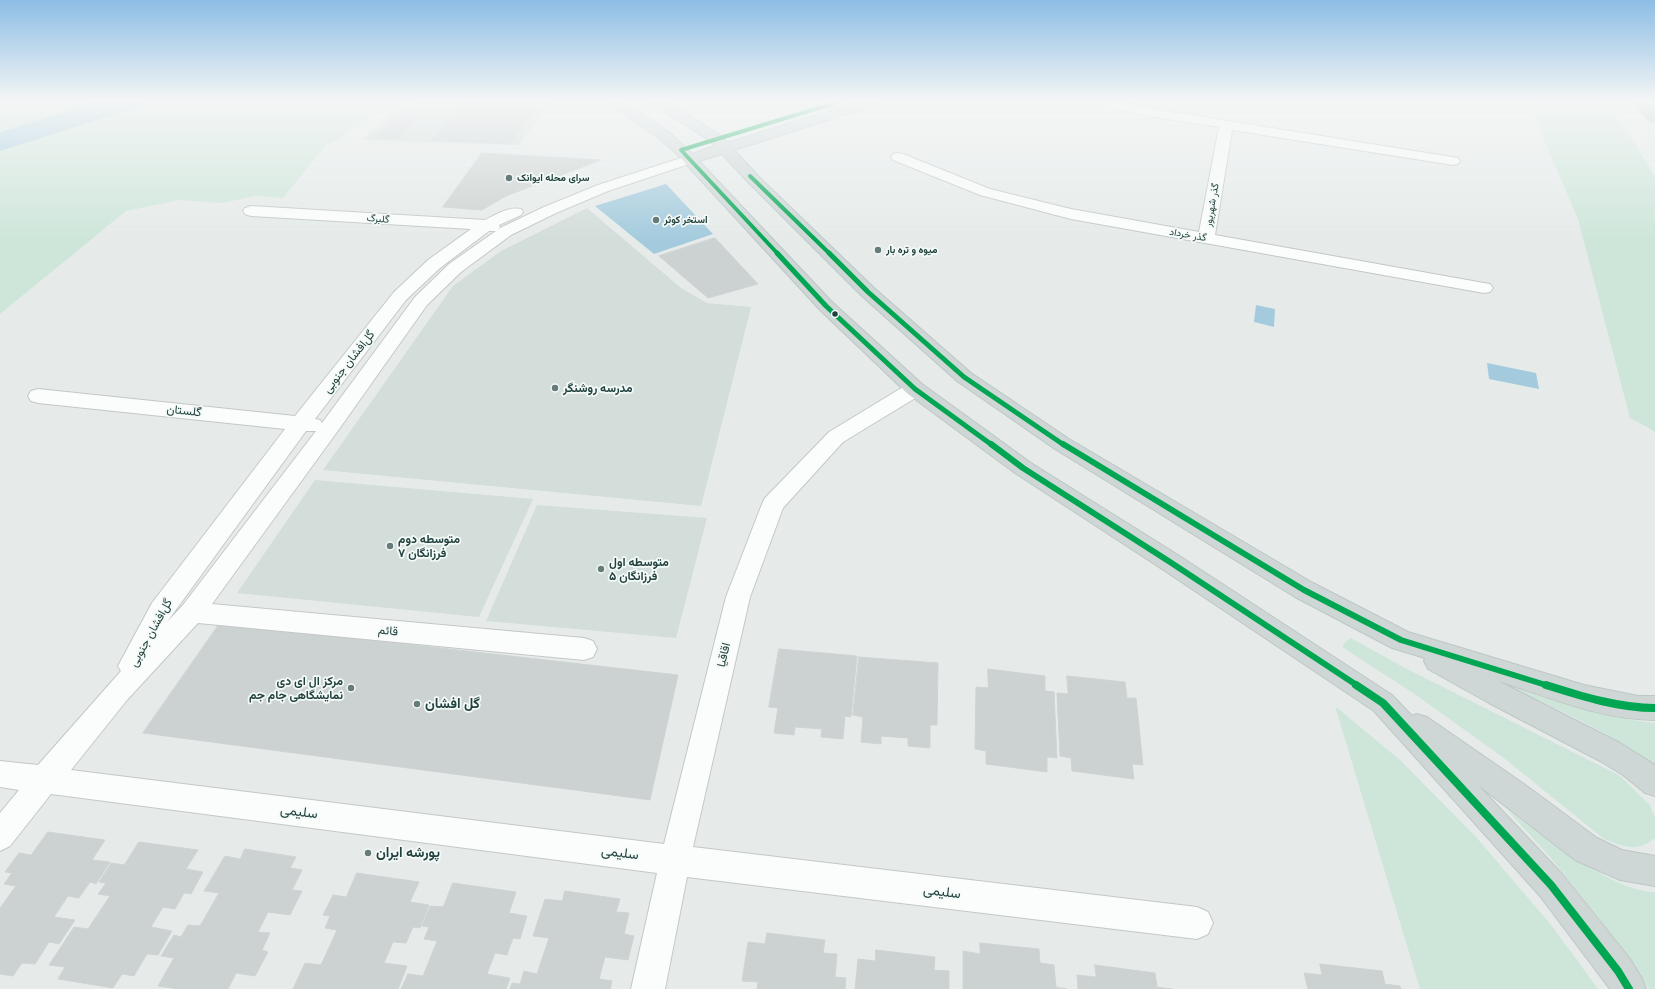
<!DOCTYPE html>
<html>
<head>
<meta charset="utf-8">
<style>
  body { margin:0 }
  canvas { display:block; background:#e6ebea }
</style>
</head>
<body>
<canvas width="1655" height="989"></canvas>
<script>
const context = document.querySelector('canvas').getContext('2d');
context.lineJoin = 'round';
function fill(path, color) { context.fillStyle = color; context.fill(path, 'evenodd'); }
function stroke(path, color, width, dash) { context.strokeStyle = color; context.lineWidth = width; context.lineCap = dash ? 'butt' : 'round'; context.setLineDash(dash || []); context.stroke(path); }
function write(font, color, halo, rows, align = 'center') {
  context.font = font + ' Figtree,Vazirmatn,sans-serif'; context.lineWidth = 3.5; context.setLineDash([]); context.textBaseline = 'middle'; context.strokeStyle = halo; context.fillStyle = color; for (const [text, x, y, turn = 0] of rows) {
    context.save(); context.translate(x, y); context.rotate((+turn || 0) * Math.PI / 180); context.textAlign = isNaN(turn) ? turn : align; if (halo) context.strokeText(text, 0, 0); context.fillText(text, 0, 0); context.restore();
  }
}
const built = new Path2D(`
  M 417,102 L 548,102 L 550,103 L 519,145 L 362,140 L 388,115 Z
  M 587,208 L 681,288 L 707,303 L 751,307 L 701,506 L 323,470 L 453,286 L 501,251 Z
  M 315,480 L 533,499 L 479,617 L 237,593 Z
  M 537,505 L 707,518 L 676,638 L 486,621 Z`);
const green = new Path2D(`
  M 0,102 L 402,102 L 375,113 L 340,138 L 326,145 L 283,198 L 256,196 L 221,203 L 179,200 L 126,211 L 0,314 Z
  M 1528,102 L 1608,102 L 1655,176 L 1655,435 L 1654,431 L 1630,418 L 1578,219 Z
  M 1351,638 L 1405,668 L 1619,775 L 1650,805 L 1655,818 L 1655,838 C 1636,853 1625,847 1604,839 L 1505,759 L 1416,695 L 1342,647 L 1346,641 Z
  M 1490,679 C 1544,698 1598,717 1655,723 L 1655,767 C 1609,730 1544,703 1490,679 Z
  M 1335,706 L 1400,760 L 1477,838 L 1552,926 L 1598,989 L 1420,989 Z
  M 1506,809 C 1541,834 1613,892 1655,892 L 1655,989 L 1649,989 L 1600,920 L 1550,857 Z`);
const water = new Path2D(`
  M 666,184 L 713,234 L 654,254 L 595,206 Z
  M 1256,305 L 1275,309 L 1274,327 L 1254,322 Z
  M 1487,363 L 1536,373 L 1539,389 L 1489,379 Z`);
const river = new Path2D(`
  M 97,102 L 140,102 L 136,108 L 0,151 L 0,132 Z`);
const building = new Path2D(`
  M 463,104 L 536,108 L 509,144 L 432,140 Z
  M 392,119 L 415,120 L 397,139 L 373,138 Z
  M 482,153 L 601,160 L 506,196 L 482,210 L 443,207 Z
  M 715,238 L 758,284 L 708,298 L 659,256 Z
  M 220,623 L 678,675 L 650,800 L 143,733 Z
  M 779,649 L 857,656 L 851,717 L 845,716 L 843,739 L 821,737 L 822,729 L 795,727 L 794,735 L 774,733 L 778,708 L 769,707 Z
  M 859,657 L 938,663 L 937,725 L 930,725 L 930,748 L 908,746 L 908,738 L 881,736 L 881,744 L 861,742 L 863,717 L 853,715 Z
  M 988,669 L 1045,676 L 1045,691 L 1054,692 L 1057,758 L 1047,757 L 1047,772 L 986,764 L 986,751 L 975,749 L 976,687 L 988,688 Z
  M 1067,676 L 1125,682 L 1127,698 L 1136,698 L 1143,765 L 1132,764 L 1134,779 L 1072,771 L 1071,758 L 1060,756 L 1057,693 L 1068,694 Z
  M 48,832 L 105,840 L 92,860 L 110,862 L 96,884 L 90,882 L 79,898 L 68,896 L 54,917 L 75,920 L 59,944 L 49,942 L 35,964 L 22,963 L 13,976 L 0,974 L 0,908 L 16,886 L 4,884 L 12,873 L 5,872 L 19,853 L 31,855 Z
  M 139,842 L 198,850 L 186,869 L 203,872 L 191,894 L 184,893 L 175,909 L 163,907 L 151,927 L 172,931 L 158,955 L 147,954 L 134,976 L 122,974 L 113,988 L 58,979 L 65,967 L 49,965 L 74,927 L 88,929 L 110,896 L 98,894 L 106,883 L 99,882 L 111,863 L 124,865 Z
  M 245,849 L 296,857 L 290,868 L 302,870 L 292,890 L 302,891 L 290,915 L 268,912 L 258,932 L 270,933 L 262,950 L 268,952 L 255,976 L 236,973 L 228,989 L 179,989 L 158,986 L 174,958 L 161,956 L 174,935 L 181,937 L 188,925 L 200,926 L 219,893 L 204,891 L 225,856 L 240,859 Z
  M 357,873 L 419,882 L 410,902 L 429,905 L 420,928 L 413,927 L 406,943 L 393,942 L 384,963 L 407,966 L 398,989 L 293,989 L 305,963 L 321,965 L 337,930 L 325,928 L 330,916 L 323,915 L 333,895 L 346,897 Z
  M 453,883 L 516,892 L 509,913 L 527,916 L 520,939 L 513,938 L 507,955 L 495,953 L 487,974 L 510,978 L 506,989 L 401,989 L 408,974 L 423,976 L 437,941 L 424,939 L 429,927 L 422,926 L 430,906 L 443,907 Z
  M 565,891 L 620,899 L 616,912 L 629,913 L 624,934 L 634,936 L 628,960 L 605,957 L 599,979 L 612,981 L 610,989 L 510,989 L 512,983 L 520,984 L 524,971 L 537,974 L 549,938 L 533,936 L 545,899 L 562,901 Z
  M 767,933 L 825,940 L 823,953 L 837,954 L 835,977 L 846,978 L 845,989 L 757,989 L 758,982 L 742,981 L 748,942 L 765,944 Z
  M 980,943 L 1039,949 L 1040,963 L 1054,965 L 1056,987 L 1067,989 L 963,989 L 963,951 L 980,954 Z
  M 876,950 L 935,957 L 934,970 L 949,971 L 949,989 L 855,989 L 858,959 L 875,961 Z
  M 1320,964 L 1382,971 L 1385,984 L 1400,986 L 1401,989 L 1308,989 L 1304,973 L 1322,975 Z
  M 1095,965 L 1155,973 L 1157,987 L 1172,989 L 1078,989 L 1077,975 L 1096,977 Z`);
const minor = new Path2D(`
  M 1100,102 L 1123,102 L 1148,108 L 1458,158 L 1460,161 L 1458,164 L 1453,165 L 1232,130 L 1215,235 L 1484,283 L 1490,284 L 1493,288 L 1490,292 L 1484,293 L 1071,219 L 980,195 L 893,160 L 891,157 L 893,154 L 898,153 L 903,154 L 990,189 L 1071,209 L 1199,232 L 1219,127 L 1148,116 L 1102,105 Z
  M 690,155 L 695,156 L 697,159 L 695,162 L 608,191 L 556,213 L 511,235 L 461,272 L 427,305 L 337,432 L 212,604 L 584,638 L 593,641 L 597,649 L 593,657 L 584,660 L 198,623 L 127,700 L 71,770 L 664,844 L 726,597 L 762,504 L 765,498 L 829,432 L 908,384 L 915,383 L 922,384 L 925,389 L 922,394 L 843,442 L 783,508 L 750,597 L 693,847 L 1197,907 L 1208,912 L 1213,923 L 1208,934 L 1197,939 L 687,877 L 665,989 L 631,989 L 657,873 L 51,794 L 10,846 L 0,851 L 0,813 L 19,790 L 0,787 L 0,761 L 38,765 L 121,671 L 118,666 L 152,603 L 285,429 L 38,403 L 31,401 L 28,396 L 31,391 L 38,389 L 295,416 L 394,292 L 428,260 L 471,229 L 251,216 L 245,214 L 243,211 L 245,208 L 251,206 L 485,220 C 495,215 509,206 521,209 L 523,212 L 521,215 L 499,225 L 500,227 L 498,229 L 544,207 L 598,185 ZM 489,231 L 496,231 L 449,264 L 415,297 L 322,423 L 320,420 L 315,419 L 406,300 L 440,268 ZM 306,431 L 316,431 L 183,605 L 167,622 Z`);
const major = new Path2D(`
  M 607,102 L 623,102 L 670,133 L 692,154 L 715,146 L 710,141 L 655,105 L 654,102 L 669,102 L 720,135 L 727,143 L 858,102 L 877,102 L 876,105 L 734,150 L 760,178 L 874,288 L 971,373 L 1069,439 L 1313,583 L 1408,632 L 1584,685 L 1638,696 L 1655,696 L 1655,720 C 1602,720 1548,697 1498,681 L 1620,743 L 1655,765 L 1655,796 L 1645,793 L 1623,775 L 1600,761 L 1489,703 L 1428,669 L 1424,661 L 1425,658 L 1392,648 L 1295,597 L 1055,449 L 957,381 L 862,296 L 750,184 L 722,154 L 699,161 L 832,302 L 922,384 L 1031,463 L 1178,555 L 1392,695 L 1412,716 L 1417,714 L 1427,717 L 1524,784 L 1597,838 L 1622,850 L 1655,856 L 1655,886 L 1620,880 L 1575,860 L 1478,785 L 1562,874 L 1630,959 L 1641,977 L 1646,989 L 1610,989 L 1540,896 L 1374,711 L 1162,569 L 1015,473 L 908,394 L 820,310 L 676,153 L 660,139 Z`);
const highway = new Path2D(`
  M 1632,102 L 1646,102 L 1655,111 L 1655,123 L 1650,122 Z`);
const bus1Far3 = new Path2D(`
  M 750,176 L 830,254
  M 778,254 L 681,150 L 838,102`);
const bus1Far2 = new Path2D(`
  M 777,253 L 826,306 L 915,389 L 992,445
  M 829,253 L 868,292 L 964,377 L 1064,445`);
const bus1Far1 = new Path2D(`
  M 991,444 L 1023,468 L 1170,562 L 1358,686
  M 1063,444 L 1304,590 L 1401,640 L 1549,686`);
const bus1 = new Path2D(`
  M 1356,685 L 1383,703 L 1551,885 L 1618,971 L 1629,989
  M 1546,685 C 1581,696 1618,708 1655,708`);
const markers = [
  [509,178,4,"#667c7a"],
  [656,220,4,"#667c7a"],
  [878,250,4,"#667c7a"],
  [835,314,3.5,"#21413e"],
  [555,388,4,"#667c7a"],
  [390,546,4,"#667c7a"],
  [601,569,4,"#667c7a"],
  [351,688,4,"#667c7a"],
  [417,704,4,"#667c7a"],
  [368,853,4,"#667c7a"]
];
const farPoinames = [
  ["سرای محله ایوانک",517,178],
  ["استخر کوثر",664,220],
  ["میوه و تره بار",886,250]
];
const farStreetnames = [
  ["گذر شهریور",1212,205,-80],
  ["گلبرگ",378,219,4],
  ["گذر خرداد",1188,235,10]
];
const streetNames = [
  ["گل‌افشان جنوبی",349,362,-52],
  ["گلستان",184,411,6],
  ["قائم",388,631,5],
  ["گل‌افشان جنوبی",151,633,-61],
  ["اقاقیا",724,655,-77]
];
const poiNames = [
  ["مدرسه روشنگر",563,388],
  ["متوسطه دوم",398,539],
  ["فرزانگان ۷",398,553],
  ["متوسطه اول",609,562],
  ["فرزانگان ۵",609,576],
  ["مرکز ال ای دی",343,681,"right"],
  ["نمایشگاهی جام جم",343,695,"right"]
];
const nearPoinames = [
  ["گل افشان",425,704],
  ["پورشه ایران",376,853]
];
const nearStreetnames = [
  ["سلیمی",299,812,7],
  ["سلیمی",620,853,7],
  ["سلیمی",942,892,7]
];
fill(built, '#d3ddda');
fill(green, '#cee6da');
fill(water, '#a4cbdd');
fill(river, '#a4cbdd');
fill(building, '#ccd2d1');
stroke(building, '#ced4d3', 1);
stroke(minor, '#c3c8c7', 2);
stroke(major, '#bdc7c6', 2);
stroke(highway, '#bdc7c6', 2);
fill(minor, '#fbfcfc');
fill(major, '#ced7d6');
fill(highway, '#bbc4c4');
stroke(bus1Far3, '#00a651', 4);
stroke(bus1Far2, '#00a651', 5);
stroke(bus1Far1, '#00a651', 6);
stroke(bus1, '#00a651', 8);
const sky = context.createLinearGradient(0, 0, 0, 240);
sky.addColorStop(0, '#8dbde4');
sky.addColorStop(0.42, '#f4f6f6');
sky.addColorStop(1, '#f4f6f600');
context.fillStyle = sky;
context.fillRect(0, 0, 1655, 240);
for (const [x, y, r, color] of markers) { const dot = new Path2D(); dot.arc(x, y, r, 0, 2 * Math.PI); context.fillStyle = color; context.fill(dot); stroke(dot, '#f4faf8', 1.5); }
write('bold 10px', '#21413e', '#f4faf8', farPoinames, 'left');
write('10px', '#21413e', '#f4faf8', farStreetnames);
write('12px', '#21413e', '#f4faf8', streetNames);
write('bold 12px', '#21413e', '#f4faf8', poiNames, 'left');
write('bold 14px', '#21413e', '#f4faf8', nearPoinames, 'left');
write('14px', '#21413e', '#f4faf8', nearStreetnames);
</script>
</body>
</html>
